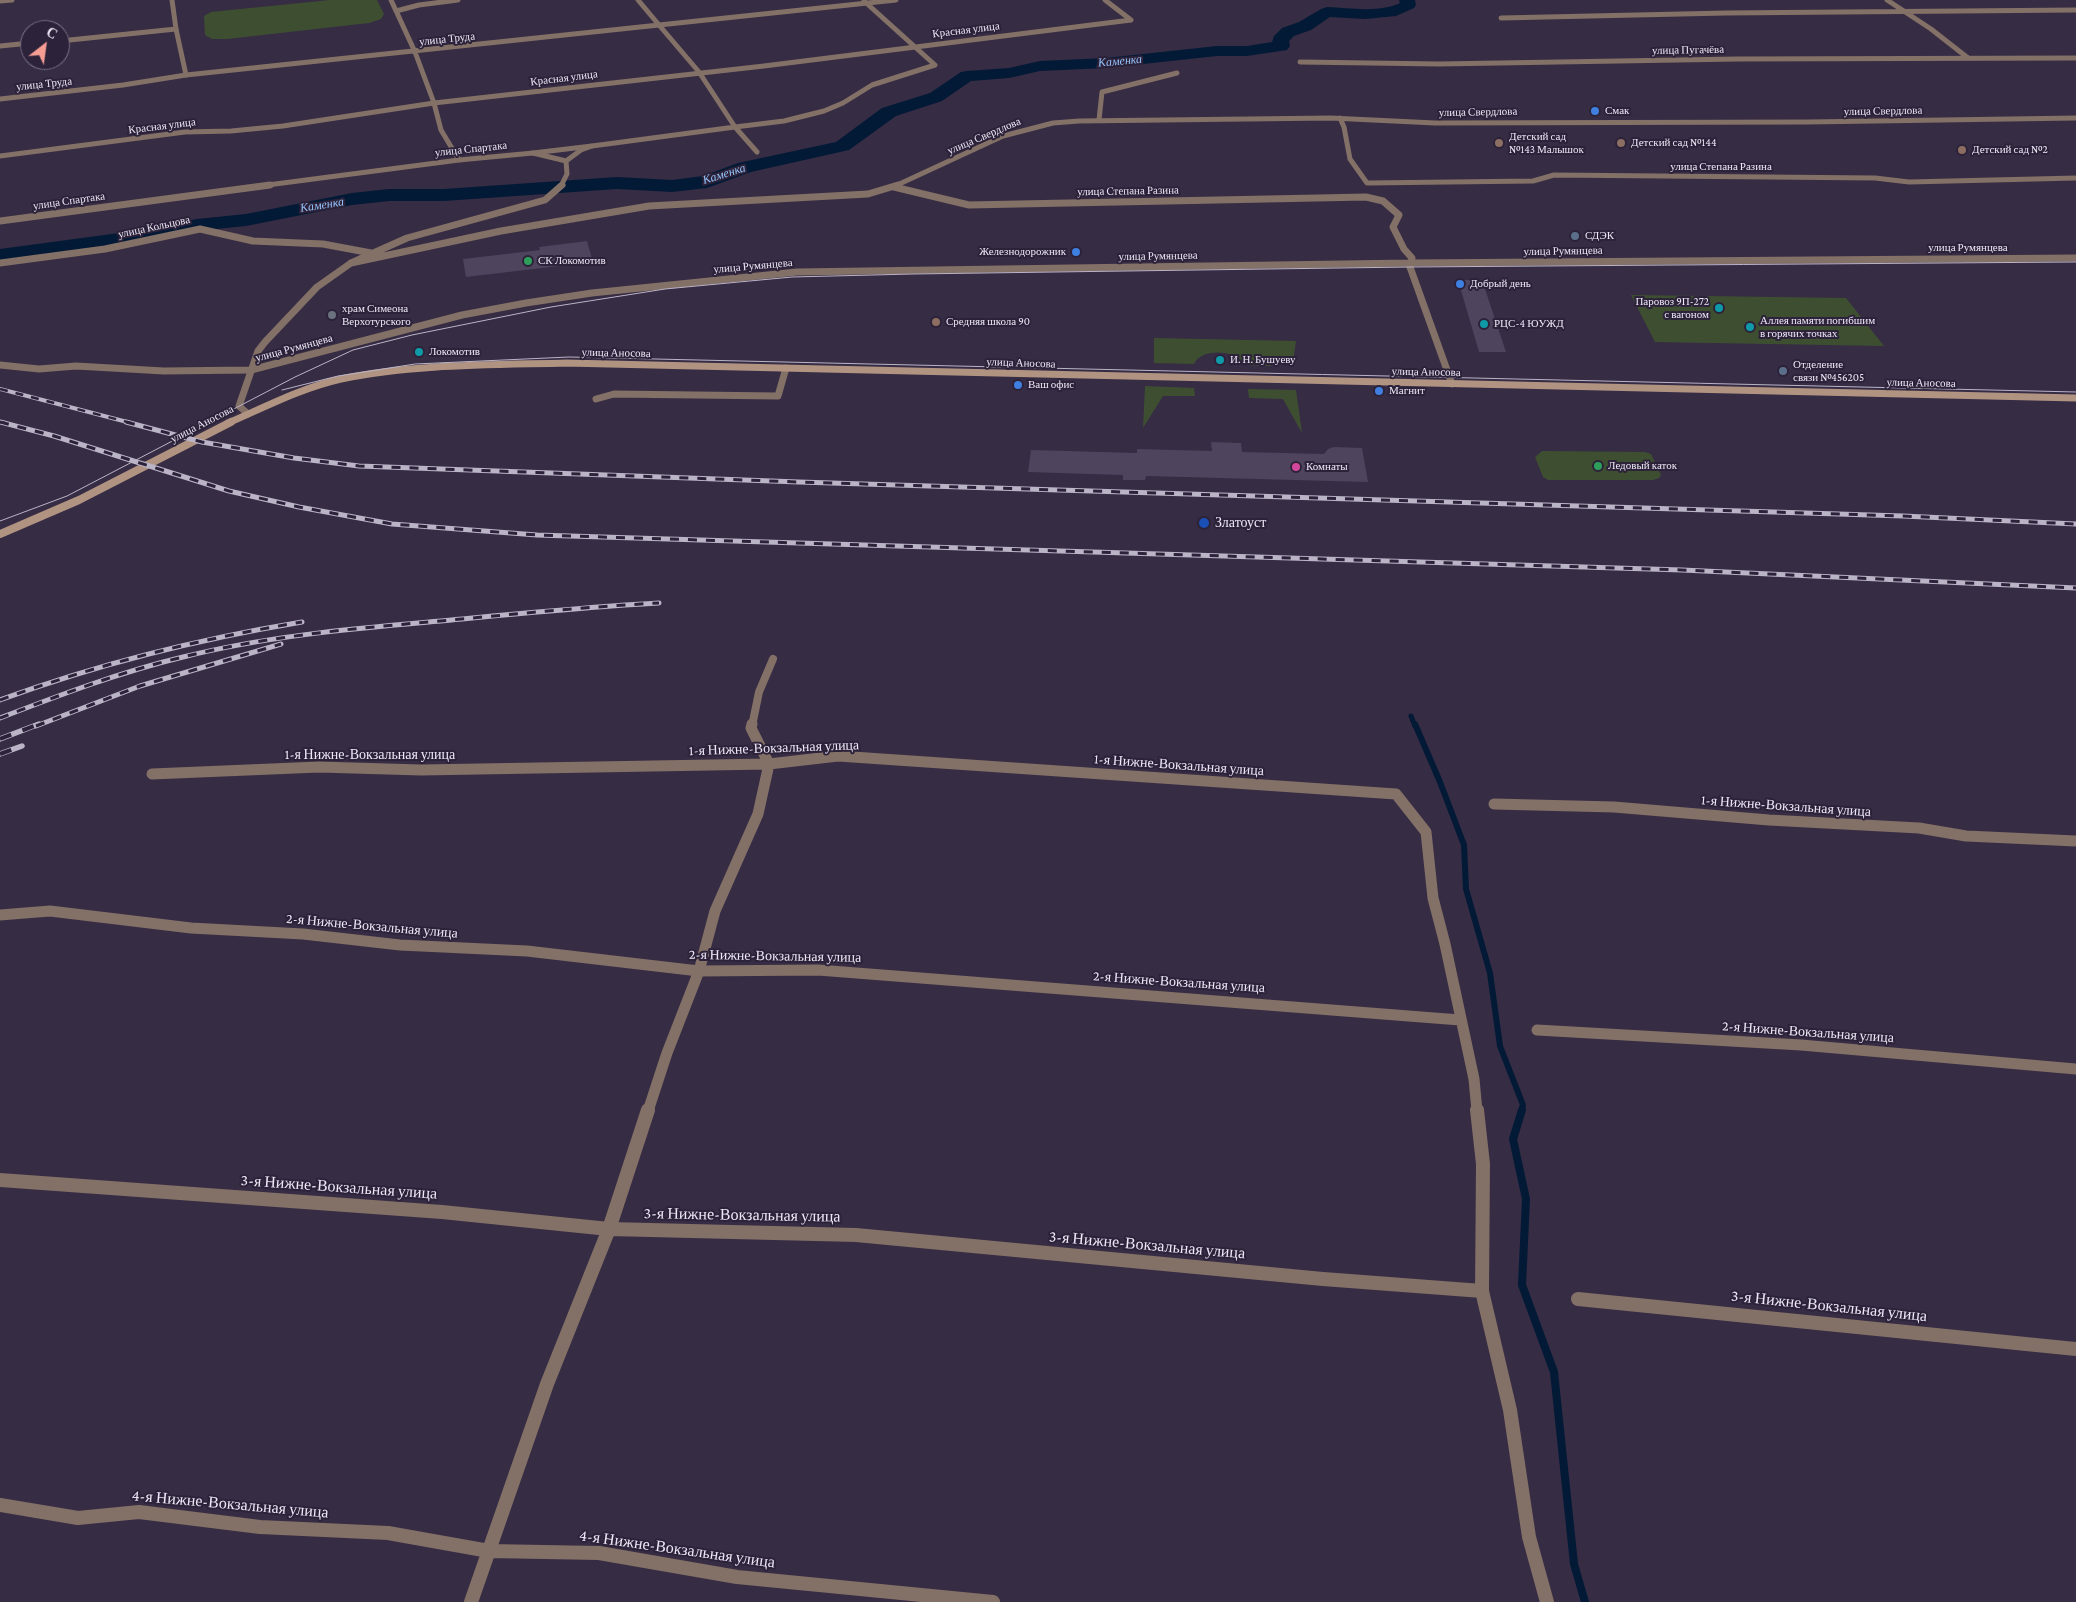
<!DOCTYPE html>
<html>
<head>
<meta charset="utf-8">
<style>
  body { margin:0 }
  #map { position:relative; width:2076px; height:1602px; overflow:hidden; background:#362c44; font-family:"Crimson Pro",serif }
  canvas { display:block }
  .north { position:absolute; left:20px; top:20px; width:50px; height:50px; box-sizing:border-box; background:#2c2239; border:1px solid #797185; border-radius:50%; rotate:30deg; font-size:14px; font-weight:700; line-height:20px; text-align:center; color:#ede7f7 }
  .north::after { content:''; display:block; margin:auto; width:18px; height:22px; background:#f59c93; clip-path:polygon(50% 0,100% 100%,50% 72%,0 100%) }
</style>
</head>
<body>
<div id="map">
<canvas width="2076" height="1602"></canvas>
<div class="north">С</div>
</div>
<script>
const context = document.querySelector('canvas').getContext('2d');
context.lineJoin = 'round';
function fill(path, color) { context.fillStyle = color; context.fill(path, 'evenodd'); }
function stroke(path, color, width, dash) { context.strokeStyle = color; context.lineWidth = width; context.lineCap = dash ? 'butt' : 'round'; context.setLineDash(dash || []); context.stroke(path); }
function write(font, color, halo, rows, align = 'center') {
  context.font = font + ' "Crimson Pro",serif'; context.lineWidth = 4; context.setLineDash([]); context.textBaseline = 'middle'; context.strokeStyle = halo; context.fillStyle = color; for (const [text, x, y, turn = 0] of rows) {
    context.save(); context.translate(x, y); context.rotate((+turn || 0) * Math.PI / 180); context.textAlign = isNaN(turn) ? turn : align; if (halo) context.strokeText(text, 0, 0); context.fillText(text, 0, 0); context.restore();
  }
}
const green = new Path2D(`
  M 330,0 L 377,0 L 384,14 L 381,19 L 369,23 L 227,39 L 212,39 L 205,35 L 204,16 L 211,12 Z
  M 1631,295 L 1846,298 L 1884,346 L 1655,342 Z
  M 1154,338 L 1296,341 L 1293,362 L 1271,362 L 1271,366 L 1245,365 C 1238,350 1201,347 1194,364 L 1154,363 Z
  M 1145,386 L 1194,388 L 1195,396 L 1163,396 L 1143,428 Z
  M 1248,389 L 1296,390 L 1302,433 L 1283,399 L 1249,398 Z
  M 1542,451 L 1645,452 L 1651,454 L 1661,475 L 1659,478 L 1653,480 L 1548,480 L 1543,477 L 1535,457 Z`);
const streamFar2 = new Path2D(`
  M 1411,716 L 1415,726`);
const streamFar1 = new Path2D(`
  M 1415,724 L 1440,782 L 1464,845 L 1466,889 L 1490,973 L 1500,1046 L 1523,1105 L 1521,1111`);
const stream = new Path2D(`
  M 1522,1110 L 1513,1139 L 1526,1199 L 1522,1285 L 1554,1372 L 1574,1564 L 1585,1602`);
const river = new Path2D(`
  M 1399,0 L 1415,0 L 1416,5 L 1414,8 L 1396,16 L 1365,19 L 1330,17 L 1311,30 L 1294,36 L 1289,41 L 1290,46 L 1287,50 L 1247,56 L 1217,56 L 1106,68 L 1040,71 L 1009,78 L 971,81 L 942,101 L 896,116 L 849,150 L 751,172 L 707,188 L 672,192 L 617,189 L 444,201 L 389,201 L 352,205 L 246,226 L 197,231 L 134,243 L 0,263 L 0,249 L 134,231 L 197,219 L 246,214 L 352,193 L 389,189 L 444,189 L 617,177 L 672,180 L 703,176 L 738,163 L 836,142 L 882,108 L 930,93 L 961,72 L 967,71 L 1009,68 L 1040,61 L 1106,58 L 1217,46 L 1247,46 L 1272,42 L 1274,36 L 1282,28 L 1299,22 L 1321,9 L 1327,7 C 1350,8 1379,13 1400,3 Z`);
const building = new Path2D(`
  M 587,241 L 593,262 L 466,277 L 463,259 L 540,250 L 539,247 Z
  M 1458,280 L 1482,280 L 1506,352 L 1479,352 Z
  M 1211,442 L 1241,443 L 1242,452 L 1324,454 L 1328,449 L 1334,447 L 1362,448 L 1368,482 L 1146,476 L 1145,480 L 1123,480 L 1123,475 L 1028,472 L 1031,450 L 1137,453 L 1137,449 L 1212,451 Z`);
const minorFar4 = new Path2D(`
  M 172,0 L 176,29
  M 391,0 L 415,52
  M 638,0 L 659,25 L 896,0
  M 1105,0 L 1131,20
  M 1887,0 L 1931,29 L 1968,58
  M 0,1 L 12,0
  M 864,1 L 935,65
  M 396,11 L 419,5 L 458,0
  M 1501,18 L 1726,13 L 2076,10
  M 1300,62 L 1439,64 L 1738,59 L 2076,58
  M 0,99 L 123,85 L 186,75
  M 1340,118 L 1344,127 L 1350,159 L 1367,183 L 1533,181 L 1554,175 L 1875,178 L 1909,182 L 2076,178
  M 1099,120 L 1102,92 L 1177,73
  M 735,127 L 784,121 L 824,111 L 843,103 L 872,85 L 935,65
  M 735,127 L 757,152
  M 533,153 L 592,146
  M 0,156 L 185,132 L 231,131 L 283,126 L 434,103 L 764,66 L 1131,20
  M 260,186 L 459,160`);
const minorFar3 = new Path2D(`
  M 894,187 L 969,205 L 1366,197 L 1383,201 L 1399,215 L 1393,227 L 1404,249 L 1412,258 L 1410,267 L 1452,384
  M 0,221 L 270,185
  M 0,263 L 105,249 L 200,229 L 253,241 L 323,244 L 371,253
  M 0,365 L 39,369 L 76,366 L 164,371 L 251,370 L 462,315 L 526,303 L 592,293 L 797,272 L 1411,263 L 2076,258
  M 596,399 L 614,394 L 778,396 L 786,368`);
const minorFar2 = new Path2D(`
  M 752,726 L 759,692 L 773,659`);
const minorFar1 = new Path2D(`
  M 152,774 L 319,767 L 421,770 L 769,764 L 838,756 L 1396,794 L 1426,832 L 1433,898 L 1445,944 L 1474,1079 L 1477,1111
  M 1494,804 L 1614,807 L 1769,820 L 1919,828 L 1966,836 L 2076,841
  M 0,915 L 50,911 L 191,928 L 303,934 L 400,945 L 527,951 L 699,971 L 818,970 L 1460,1020
  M 1537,1030 L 1801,1045 L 2076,1069
  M 648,1111 L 667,1053 L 699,971 L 715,911 L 758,814 L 769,764 L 751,728 L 752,724`);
const minor = new Path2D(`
  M 1477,1110 L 1483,1164 L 1482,1291 L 1510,1410 L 1529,1537 L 1547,1602
  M 0,1180 L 442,1212 L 609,1229 L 856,1235 L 1323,1279 L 1482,1291
  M 1578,1299 L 2076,1349
  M 0,1505 L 78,1518 L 139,1512 L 260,1527 L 388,1533 L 489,1551 L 599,1553 L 737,1577 L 993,1602
  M 471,1602 L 547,1384 L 609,1229 L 648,1110`);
const tertiaryFar1 = new Path2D(`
  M 60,41 L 176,29 L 186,75 L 659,25 L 699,72 L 735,127 L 592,146 L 581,150 L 566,161
  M 0,46 L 30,43
  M 415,52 L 434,103 L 441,130 L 459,160 L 533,153 L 566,161
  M 561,186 L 567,174 L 566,161
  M 895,186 L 1003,136 L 1053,123 L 1079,121 L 1331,118 L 1435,123 L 1808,122 L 2076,118`);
const tertiary = new Path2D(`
  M 351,263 L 501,231 L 649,206 L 868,194 L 898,185
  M 248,414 L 239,406 L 258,351 L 265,342 L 317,287 L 351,263 L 407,238 L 545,200 L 562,185`);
const secondaryFar1 = new Path2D(`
  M 228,423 C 265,407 301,388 341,379 C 411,364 495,365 566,363 L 2076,398`);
const secondary = new Path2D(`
  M 0,534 L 79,500 L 231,422`);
const tram = new Path2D(`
  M 282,390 L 338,376 L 415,364 L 569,357 L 2076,392
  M 0,521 L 67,496 L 295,377 L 353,350 L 412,335 L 551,307 L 665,289 L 792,277 L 913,274 L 1410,267 L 2076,262`);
const railFar2 = new Path2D(`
  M 0,389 L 131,423
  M 0,422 L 5,423`);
const railFar1 = new Path2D(`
  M 0,422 L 54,436 L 229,491 L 299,507 L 392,524 L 537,535 L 1682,570 L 2076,588
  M 126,422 L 202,442 L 294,458 L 359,466 L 799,482 L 1903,516 L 2076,524
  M 0,700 C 98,664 199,639 302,622
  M 0,718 C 60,695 120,672 183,657 C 263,637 347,629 429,622 C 506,615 582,607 659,603
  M 36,726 L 140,686 L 281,644`);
const rail = new Path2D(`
  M 0,739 L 39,724
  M 0,754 L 22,746`);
const markers = [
  [1595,111,5,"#3f7fe0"],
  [1499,143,5,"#8d6e63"],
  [1621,143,5,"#8d6e63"],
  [1962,150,5,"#8d6e63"],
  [1575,236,5,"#5c6f8a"],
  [1076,252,5,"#3f7fe0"],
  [528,261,5,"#2e9e5b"],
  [1460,284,5,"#3f7fe0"],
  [1719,308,5,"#0f9aa8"],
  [332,315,5,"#6b7280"],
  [936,322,5,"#8d6e63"],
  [1484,324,5,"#0f9aa8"],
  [1750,327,5,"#0f9aa8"],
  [419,352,5,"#0f9aa8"],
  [1220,360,5,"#0f9aa8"],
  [1783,371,5,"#5c6f8a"],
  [1018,385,5,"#3f7fe0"],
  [1379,391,5,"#3f7fe0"],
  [1598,466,5,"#2e9e5b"],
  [1296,467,5,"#d1479c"],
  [1204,523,6,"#1a4fb4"]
];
const farStreetnames = [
  ["Красная улица",966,30,-7],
  ["улица Труда",447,39,-6],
  ["улица Пугачёва",1688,50,-1],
  ["Красная улица",564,78,-7],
  ["улица Труда",44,84,-6],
  ["улица Свердлова",1883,111,-1],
  ["улица Свердлова",1478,112,-1],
  ["Красная улица",162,126,-7],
  ["улица Свердлова",984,136,-23],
  ["улица Спартака",471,149,-6],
  ["улица Степана Разина",1721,167],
  ["улица Степана Разина",1128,191,-1],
  ["улица Спартака",69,201,-8],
  ["улица Кольцова",154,227,-12],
  ["улица Румянцева",1968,248],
  ["улица Румянцева",1563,251,-1],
  ["улица Румянцева",1158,256,-1],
  ["улица Румянцева",753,266,-5],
  ["улица Румянцева",294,348,-15],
  ["улица Аносова",616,353,1],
  ["улица Аносова",1021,363,2],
  ["улица Аносова",1426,372,1],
  ["улица Аносова",1921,383,1],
  ["улица Аносова",202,424,-27]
];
const farPoinames = [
  ["Смак",1605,111],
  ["Детский сад",1509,137],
  ["№143 Малышок",1509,150],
  ["Детский сад №144",1631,143],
  ["Детский сад №2",1972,150],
  ["СДЭК",1585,236],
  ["Железнодорожник",1066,252,"right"],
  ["СК Локомотив",538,261],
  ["Добрый день",1470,284],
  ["Паровоз 9П-272",1709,302,"right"],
  ["с вагоном",1709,315,"right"],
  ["храм Симеона",342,309],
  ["Верхотурского",342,322],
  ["Аллея памяти погибшим",1760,321],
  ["в горячих точках",1760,334],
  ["Средняя школа 90",946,322],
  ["РЦС-4 ЮУЖД",1494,324],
  ["Локомотив",429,352],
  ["И. Н. Бушуеву",1230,360],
  ["Отделение",1793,365],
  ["связи №456205",1793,378],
  ["Ваш офис",1028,385],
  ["Магнит",1389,391],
  ["Ледовый каток",1608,466],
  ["Комнаты",1306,467]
];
const farWaternames = [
  ["Каменка",1120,61,-5],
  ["Каменка",724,174,-17],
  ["Каменка",322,205,-9]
];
const poiNames = [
  ["Златоуст",1215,523]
];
const streetNames = [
  ["1-я Нижне-Вокзальная улица",774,748,-2],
  ["1-я Нижне-Вокзальная улица",370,755],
  ["1-я Нижне-Вокзальная улица",1179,765,4],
  ["1-я Нижне-Вокзальная улица",1786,806,4],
  ["2-я Нижне-Вокзальная улица",372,926,5],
  ["2-я Нижне-Вокзальная улица",775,956,1],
  ["2-я Нижне-Вокзальная улица",1179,982,4],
  ["2-я Нижне-Вокзальная улица",1808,1032,4]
];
const nearStreetnames = [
  ["3-я Нижне-Вокзальная улица",339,1187,4],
  ["3-я Нижне-Вокзальная улица",742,1215,1],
  ["3-я Нижне-Вокзальная улица",1147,1245,5],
  ["3-я Нижне-Вокзальная улица",1829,1306,6],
  ["4-я Нижне-Вокзальная улица",230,1504,5],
  ["4-я Нижне-Вокзальная улица",677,1549,8]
];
fill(green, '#3e4f31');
stroke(streamFar2, '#031a37', 5);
stroke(streamFar1, '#031a37', 6);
stroke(stream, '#031a37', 8);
fill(river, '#031a37');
fill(building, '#4e445d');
stroke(minorFar4, '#837066', 5);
stroke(minorFar3, '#837066', 7);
stroke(minorFar2, '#837066', 8);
stroke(minorFar1, '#837066', 11);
stroke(minor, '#837066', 14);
stroke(tertiaryFar1, '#837066', 5);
stroke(tertiary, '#837066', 7);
stroke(secondaryFar1, '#b19382', 7);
stroke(secondary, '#b19382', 8);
stroke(tram, '#bbb4c7', 1);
stroke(railFar2, '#bbb4c7', 4);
stroke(railFar1, '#bbb4c7', 5);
stroke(rail, '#bbb4c7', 5.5);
stroke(railFar2, '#2c2239', 2.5, [8]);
stroke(railFar1, '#2c2239', 3, [9]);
stroke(rail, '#2c2239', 4, [12]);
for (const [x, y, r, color] of markers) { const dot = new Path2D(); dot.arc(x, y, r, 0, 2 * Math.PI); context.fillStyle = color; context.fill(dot); stroke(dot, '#2c2239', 2); }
write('11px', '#ede7f7', '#2c2239', farStreetnames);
write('11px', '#ede7f7', '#2c2239', farPoinames, 'left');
write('italic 12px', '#96c4fc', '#2c2239', farWaternames);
write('14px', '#ede7f7', '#2c2239', poiNames, 'left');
write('14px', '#ede7f7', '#2c2239', streetNames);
write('16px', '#ede7f7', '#2c2239', nearStreetnames);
</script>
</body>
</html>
